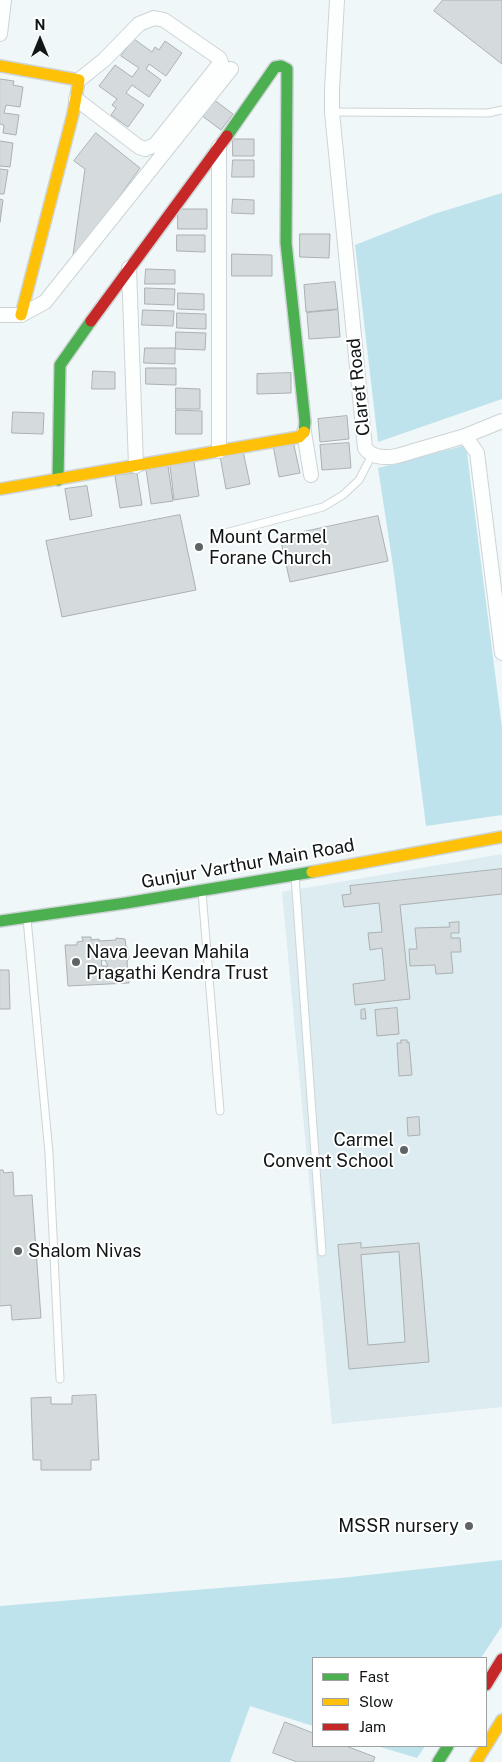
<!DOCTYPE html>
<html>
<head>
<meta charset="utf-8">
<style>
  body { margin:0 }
  #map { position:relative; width:502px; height:1762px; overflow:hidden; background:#eff7f9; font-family:"Public Sans",sans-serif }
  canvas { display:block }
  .legend { position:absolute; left:312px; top:1657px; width:175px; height:90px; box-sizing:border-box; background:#fff; border:1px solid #9fa1a2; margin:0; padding:6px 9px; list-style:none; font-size:15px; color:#101516 }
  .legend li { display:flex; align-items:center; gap:10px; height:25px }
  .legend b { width:25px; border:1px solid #9fa1a2 }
  .north { position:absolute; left:15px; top:15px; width:50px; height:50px; -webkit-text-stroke:4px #fff; paint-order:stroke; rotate:0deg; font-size:14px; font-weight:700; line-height:20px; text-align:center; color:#101516 }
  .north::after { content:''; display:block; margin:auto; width:18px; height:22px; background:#101516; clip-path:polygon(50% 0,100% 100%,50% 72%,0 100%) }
</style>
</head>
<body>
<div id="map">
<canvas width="502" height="1762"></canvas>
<ul class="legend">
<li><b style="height:6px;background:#4caf50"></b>Fast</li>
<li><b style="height:6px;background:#ffc107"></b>Slow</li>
<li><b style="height:6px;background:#c62828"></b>Jam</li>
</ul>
<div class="north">N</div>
</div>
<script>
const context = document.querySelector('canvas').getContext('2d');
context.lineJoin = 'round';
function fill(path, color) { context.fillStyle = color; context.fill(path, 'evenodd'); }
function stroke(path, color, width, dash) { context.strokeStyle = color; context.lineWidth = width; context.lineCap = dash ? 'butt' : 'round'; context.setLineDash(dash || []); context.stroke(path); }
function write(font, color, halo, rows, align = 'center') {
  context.font = font + ' "Public Sans",sans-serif'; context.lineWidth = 4; context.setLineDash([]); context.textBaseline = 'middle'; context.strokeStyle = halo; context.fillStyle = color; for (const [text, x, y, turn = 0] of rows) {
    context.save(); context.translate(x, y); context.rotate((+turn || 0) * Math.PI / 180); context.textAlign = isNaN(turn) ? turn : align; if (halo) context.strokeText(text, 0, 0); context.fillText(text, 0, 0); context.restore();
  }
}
const built = new Path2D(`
  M 502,854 L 502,1407 L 332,1424 L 282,892 Z`);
const green = new Path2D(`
  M 502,193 L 502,399 L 378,442 L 355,245 L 434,214 Z
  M 466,445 L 502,728 L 502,815 L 426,826 L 393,566 L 378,468 Z
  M 502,1560 L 502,1626 L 481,1658 L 313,1658 L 313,1726 L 250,1706 L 230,1762 L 0,1762 L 0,1606 L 341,1578 Z
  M 377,1746 L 425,1746 L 417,1758 Z`);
const building = new Path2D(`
  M 443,0 L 502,0 L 502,64 L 434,11 Z
  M 134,39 L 152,52 L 155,47 L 159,50 L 165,41 L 182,53 L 166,76 L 149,64 L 146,69 L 161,80 L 149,97 L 132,85 L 126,93 L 144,105 L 128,127 L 111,115 L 116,108 L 112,105 L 117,99 L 99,86 L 115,65 L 132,77 L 139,68 L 121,56 Z
  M 0,79 L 14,81 L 13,85 L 23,87 L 20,107 L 6,105 L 4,113 L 19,115 L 16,135 L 3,133 L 4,125 L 0,124 Z
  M 213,99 L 233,114 L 221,130 L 201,115 Z
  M 96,133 L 140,168 L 72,262 L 85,169 L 74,161 Z
  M 233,139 L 254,139 L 254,156 L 233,156 Z
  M 0,141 L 13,143 L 10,167 L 0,166 Z
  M 233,160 L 254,160 L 254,177 L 232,177 Z
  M 0,169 L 8,170 L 4,194 L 0,194 Z
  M 0,199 L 3,200 L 0,222 Z
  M 233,199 L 254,200 L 254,214 L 232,213 Z
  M 178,209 L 207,209 L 207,229 L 178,229 Z
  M 300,234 L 330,234 L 329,258 L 300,257 Z
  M 177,235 L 205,235 L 205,252 L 177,251 Z
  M 232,254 L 272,255 L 272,276 L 232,276 Z
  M 146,269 L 175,270 L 175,284 L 145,284 Z
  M 335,282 L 338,309 L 306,312 L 304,285 Z
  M 145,288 L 175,289 L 174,305 L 145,304 Z
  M 178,293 L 204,294 L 204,310 L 178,309 Z
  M 143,310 L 174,311 L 173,326 L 142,325 Z
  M 338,310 L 340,337 L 309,339 L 307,313 Z
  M 177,313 L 206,314 L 206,329 L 177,328 Z
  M 176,332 L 206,333 L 205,350 L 176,349 Z
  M 145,348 L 175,348 L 175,364 L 144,363 Z
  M 146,368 L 176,368 L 176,385 L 146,384 Z
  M 93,371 L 115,372 L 115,389 L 92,389 Z
  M 291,373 L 291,393 L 257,394 L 257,374 Z
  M 176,388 L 200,389 L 200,409 L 176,409 Z
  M 176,410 L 202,411 L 202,434 L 176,434 Z
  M 13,412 L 44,413 L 43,434 L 12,433 Z
  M 347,416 L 349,439 L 320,442 L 318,419 Z
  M 293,441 L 300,473 L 279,477 L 273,445 Z
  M 349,443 L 351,468 L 322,470 L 320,445 Z
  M 243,451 L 250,484 L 226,489 L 220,456 Z
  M 194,462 L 199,496 L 174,500 L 170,466 Z
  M 168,466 L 173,501 L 151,504 L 146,469 Z
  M 137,473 L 142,505 L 120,508 L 115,476 Z
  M 87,486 L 92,516 L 70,520 L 65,489 Z
  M 180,515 L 196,590 L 62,617 L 46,541 Z
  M 378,516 L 388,561 L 290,582 L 280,537 Z
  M 502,869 L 502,894 L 400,905 L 410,999 L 355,1005 L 353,984 L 385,980 L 382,948 L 370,950 L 368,933 L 382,932 L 379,903 L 344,907 L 342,895 L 351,894 L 350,886 Z
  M 459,922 L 459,933 L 451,933 L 451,938 L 460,938 L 461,952 L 451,952 L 453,973 L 436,974 L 435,965 L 410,966 L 409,949 L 417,949 L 415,928 L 450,927 L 449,923 Z
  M 82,937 L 91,937 L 91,940 L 99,939 L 99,941 L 116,940 L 116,938 L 125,939 L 126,946 L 128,949 L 129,959 L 127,961 L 129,983 L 68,986 L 65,945 L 77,945 L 77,942 L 83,941 ZM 102,960 L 105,960 L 108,966 L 102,966 Z
  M 0,970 L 9,970 L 10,1009 L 0,1009 Z
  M 397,1008 L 399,1034 L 377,1036 L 375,1010 Z
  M 365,1009 L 366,1019 L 361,1019 L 361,1010 Z
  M 401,1040 L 407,1040 L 407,1043 L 409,1042 L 412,1075 L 399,1076 L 397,1043 L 401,1043 Z
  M 419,1117 L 420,1135 L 408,1136 L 407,1118 Z
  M 0,1170 L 3,1170 L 4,1173 L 13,1172 L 14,1196 L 32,1195 L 41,1318 L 12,1320 L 11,1305 L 0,1306 Z
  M 361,1243 L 361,1248 L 419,1243 L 429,1362 L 349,1369 L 338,1245 ZM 399,1252 L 405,1342 L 368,1345 L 361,1255 Z
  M 96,1395 L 99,1460 L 91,1460 L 91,1470 L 41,1470 L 41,1460 L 33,1460 L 31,1398 L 51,1397 L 51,1404 L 72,1404 L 72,1396 Z
  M 285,1722 L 313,1733 L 313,1746 L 346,1746 L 375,1757 L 373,1762 L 297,1762 L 273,1753 Z`);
const lane = new Path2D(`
  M 332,112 L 488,113 L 502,110
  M 214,536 L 323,507 L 343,495 L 359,480 L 372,455
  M 295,876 L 322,1252
  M 202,892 L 220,1111
  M 27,919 L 49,1153 L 60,1379`);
const street = new Path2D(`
  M 337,0 L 332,90 L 332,112 L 365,448 C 372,458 386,458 397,456 L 465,436 L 477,453 L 502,653
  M 0,34 L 4,0
  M 76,99 L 139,147 L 145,149 L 155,145 L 221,62 L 219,58 L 164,20 L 154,18 L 139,24 L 104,60 L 79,80
  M 219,147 L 219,451
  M 129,268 L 136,466
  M 0,315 L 21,315 L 45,302 L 231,69
  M 304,432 L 311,475
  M 465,436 L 502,421`);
const fast = new Path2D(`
  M 227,136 L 275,67 L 281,66 L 287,69 L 286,243 L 305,422 L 304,432
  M 58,480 L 60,365 L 91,321
  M 0,921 L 126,903 L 312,872
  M 438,1762 L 448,1746`);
const slow = new Path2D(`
  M 0,66 L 79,80 L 73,114 L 21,315
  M 0,489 L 299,437 L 304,432
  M 312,872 L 502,837
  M 476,1762 L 502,1720`);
const jam = new Path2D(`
  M 91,321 L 227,136
  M 486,1685 L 502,1659`);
const markers = [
  [199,547,5,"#5e6465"],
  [76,962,5,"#5e6465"],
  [404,1150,5,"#5e6465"],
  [18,1251,5,"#5e6465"],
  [469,1526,5,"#5e6465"]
];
const streetNames = [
  ["Claret Road",359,387,-96],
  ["Gunjur Varthur Main Road",248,864,-10]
];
const poiNames = [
  ["Mount Carmel",209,537],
  ["Forane Church",209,558],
  ["Nava Jeevan Mahila",86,952],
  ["Pragathi Kendra Trust",86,973],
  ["Carmel",394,1140,"right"],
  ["Convent School",394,1161,"right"],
  ["Shalom Nivas",28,1251],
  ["MSSR nursery",459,1526,"right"]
];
fill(built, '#dcecf1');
fill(green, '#bfe3ec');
fill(building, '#d5dbdc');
stroke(building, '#abb1b3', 1);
stroke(lane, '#ced4d6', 9);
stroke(street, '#ced4d6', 16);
stroke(fast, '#ced4d6', 14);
stroke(slow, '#ced4d6', 14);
stroke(jam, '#ced4d6', 14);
stroke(lane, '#fdfefe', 7);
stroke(street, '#fdfefe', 14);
stroke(fast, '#4caf50', 11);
stroke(slow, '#ffc107', 11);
stroke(jam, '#c62828', 11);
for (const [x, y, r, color] of markers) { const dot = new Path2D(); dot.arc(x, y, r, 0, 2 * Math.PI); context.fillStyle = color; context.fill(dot); stroke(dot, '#fff', 2); }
write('18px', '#101516', '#fff', streetNames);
write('18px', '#101516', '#fff', poiNames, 'left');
</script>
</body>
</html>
